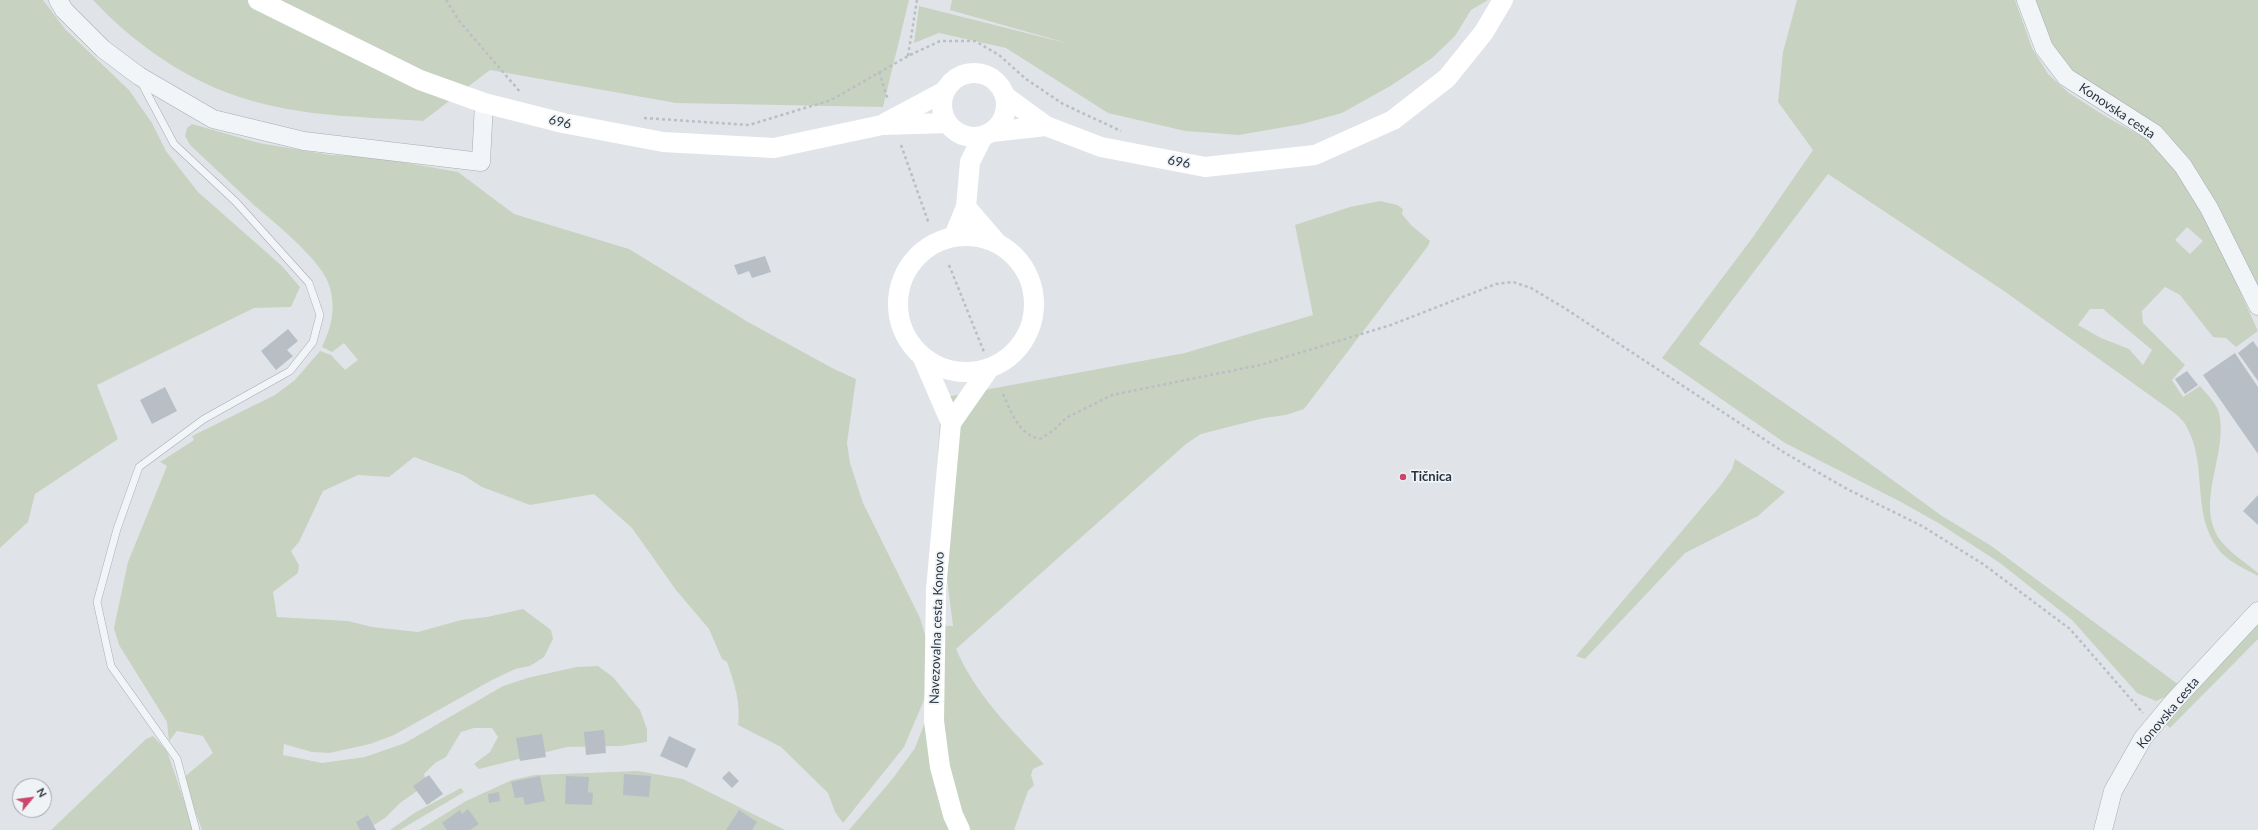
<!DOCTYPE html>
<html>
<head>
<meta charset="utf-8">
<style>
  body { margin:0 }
  #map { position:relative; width:2258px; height:830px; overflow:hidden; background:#e0e4e9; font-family:Lato,sans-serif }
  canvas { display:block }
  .north { position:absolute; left:12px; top:778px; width:40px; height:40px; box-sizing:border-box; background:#eff3f6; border:1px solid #a0a7ad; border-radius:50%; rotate:61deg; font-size:11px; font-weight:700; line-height:16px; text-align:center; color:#293440 }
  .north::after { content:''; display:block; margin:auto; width:14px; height:18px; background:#cc466b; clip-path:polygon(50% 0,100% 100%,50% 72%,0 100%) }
</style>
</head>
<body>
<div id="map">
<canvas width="2258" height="830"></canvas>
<div class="north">N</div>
</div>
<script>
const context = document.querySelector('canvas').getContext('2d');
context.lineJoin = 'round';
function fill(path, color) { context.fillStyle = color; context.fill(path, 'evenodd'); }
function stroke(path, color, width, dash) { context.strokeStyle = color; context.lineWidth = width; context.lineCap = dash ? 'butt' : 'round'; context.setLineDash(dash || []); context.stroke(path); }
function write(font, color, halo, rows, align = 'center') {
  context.font = font + ' Lato,sans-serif'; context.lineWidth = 3.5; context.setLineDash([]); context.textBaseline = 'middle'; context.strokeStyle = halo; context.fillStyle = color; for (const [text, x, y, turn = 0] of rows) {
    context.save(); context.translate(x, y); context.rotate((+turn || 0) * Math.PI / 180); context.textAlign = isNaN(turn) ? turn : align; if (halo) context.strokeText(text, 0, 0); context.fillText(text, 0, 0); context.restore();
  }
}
const green = new Path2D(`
  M 0,0 L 43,0 L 65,29 L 129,90 L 152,123 L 166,151 L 198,192 L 282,266 L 300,287 L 291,307 L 254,308 L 97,385 L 118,439 L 35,494 L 28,522 L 0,548 Z
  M 93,0 L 909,0 L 883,107 L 676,103 L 490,70 L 423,121 C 370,117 315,117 264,104 C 197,88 139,49 93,0 Z
  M 952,0 L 1488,0 L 1471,10 L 1455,36 L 1432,58 L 1392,85 L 1342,113 L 1302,124 L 1239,135 L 1185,131 L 1108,113 L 1006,48 L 939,33 L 914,43 L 919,6 L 1070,44 L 950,10 Z
  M 1797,0 L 2015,0 L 2032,48 L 2048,74 L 2069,93 L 2105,116 L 2150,141 L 2188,186 L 2225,258 L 2258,331 L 2236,347 L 2226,338 L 2213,337 L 2180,295 L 2165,287 L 2142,311 L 2143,323 L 2185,365 L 2172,380 L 2183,397 L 2200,386 C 2206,393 2217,404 2219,413 C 2228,450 2199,496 2215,531 C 2222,548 2244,561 2258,573 L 2258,576 C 2245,569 2227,561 2218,549 C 2190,511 2209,463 2185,424 C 2180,416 2169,409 2162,404 L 2004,291 L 1828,174 L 1699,344 L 1832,436 L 1942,516 L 1990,545 L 2179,685 L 2167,696 L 2156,701 L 2137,693 L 2072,620 L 2000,563 L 1940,524 L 1901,502 L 1785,443 L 1662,358 L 1753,237 L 1813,150 L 1778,102 L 1783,52 ZM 2187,227 L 2203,241 L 2190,254 L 2175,240 ZM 2090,309 L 2103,309 L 2152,350 L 2143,365 L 2129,349 L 2101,338 L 2078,325 Z
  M 2033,0 L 2258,0 L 2258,296 L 2215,200 L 2168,134 L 2071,70 L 2053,47 Z
  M 192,124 L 259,143 L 330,155 L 373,157 L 458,172 L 514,214 L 629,249 L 748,322 L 834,369 L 856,379 L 847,443 L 850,463 L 863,503 L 920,618 L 928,644 L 930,666 L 924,700 L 904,747 L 843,823 L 835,812 L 828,793 L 781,747 L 738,725 C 741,703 734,682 727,662 L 722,659 L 709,629 L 676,590 L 632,528 L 594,494 L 530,505 L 482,487 L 463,475 L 414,457 L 389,477 L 358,475 L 323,491 L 299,542 L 291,551 L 299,565 L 298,573 L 273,592 L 277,617 L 348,621 L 372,627 L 418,632 L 461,620 L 487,617 L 523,609 L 551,630 L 553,639 L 544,657 L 530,666 L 515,669 L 492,680 L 394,735 L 370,744 L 329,753 L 312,752 L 284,744 L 283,755 L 322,763 L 365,757 L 405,743 L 503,686 L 531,677 L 577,667 L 598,666 L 613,677 L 640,710 L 647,729 L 647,742 L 620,746 L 567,747 L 479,769 L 474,764 L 490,752 L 498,737 L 492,728 L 474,728 L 461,732 L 446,757 L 435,763 L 424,774 L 427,784 L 400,803 L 385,818 L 366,830 L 202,830 L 183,778 L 213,753 L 203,736 L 177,731 L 169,741 L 167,722 L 119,645 L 114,628 L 128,562 L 167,466 L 160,462 L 194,440 L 192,436 L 275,395 L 295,380 L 320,351 L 331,355 L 345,370 L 358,360 L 344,343 L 332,352 L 322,347 C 331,328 336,310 330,288 C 324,262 276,224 255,206 C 233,186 212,165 190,145 L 185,136 L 187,128 Z
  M 1380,201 L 1397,205 L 1403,209 L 1402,214 L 1411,225 L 1430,241 L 1428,246 L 1304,409 L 1286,415 L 1264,418 L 1201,434 L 1186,444 L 956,649 C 976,695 1010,728 1044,764 L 1033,769 L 1031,775 L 1034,785 L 1028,791 L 1014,830 L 849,830 L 894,777 L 915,748 L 931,706 L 930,625 L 953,626 L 936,492 L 941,398 L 1185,353 L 1313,315 L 1295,225 L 1350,207 Z
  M 1735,459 L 1785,492 L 1758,516 L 1685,553 L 1585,659 L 1576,656 L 1720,486 L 1732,469 Z
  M 2258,624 L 2258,639 L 2170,728 L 2164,723 Z
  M 153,736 L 167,751 L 194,830 L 51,830 L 146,739 Z
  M 638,771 L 683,779 L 785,830 L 419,830 L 466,801 L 512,780 L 535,775 Z
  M 461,788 L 464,792 L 400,830 L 390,830 L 416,812 Z`);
const building = new Path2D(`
  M 765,256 L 771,272 L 752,278 L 749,271 L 738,275 L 734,265 Z
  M 288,329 L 298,341 L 287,350 L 293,356 L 276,370 L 261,351 Z
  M 2253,341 L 2258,348 L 2258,381 L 2238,353 Z
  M 2235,353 L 2258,387 L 2258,454 L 2203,375 Z
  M 2187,371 L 2198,385 L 2185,394 L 2175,379 Z
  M 165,387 L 177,411 L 152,424 L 140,400 Z
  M 2258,495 L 2258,525 L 2243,511 Z
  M 604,730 L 606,753 L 586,755 L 584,732 Z
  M 542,734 L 546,757 L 520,761 L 516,738 Z
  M 669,736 L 696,749 L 687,768 L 660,756 Z
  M 729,771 L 739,781 L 732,788 L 722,778 Z
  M 624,774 L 651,776 L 649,797 L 623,795 Z
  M 429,775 L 443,794 L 427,805 L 413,786 Z
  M 540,776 L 545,801 L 525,805 L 523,797 L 515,798 L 511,782 Z
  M 566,776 L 589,777 L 588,792 L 593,793 L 592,805 L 565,804 Z
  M 499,792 L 500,801 L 489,803 L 488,794 Z
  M 468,809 L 479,824 L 470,830 L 447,830 L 442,823 L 460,810 L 462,814 Z
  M 739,810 L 757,822 L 752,830 L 726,830 Z
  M 368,815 L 376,830 L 360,830 L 356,822 Z`);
const path = new Path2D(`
  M 446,0 L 460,22 L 521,93
  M 908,56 L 917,0
  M 879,72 L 888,100
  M 644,118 L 749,125 L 831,100 L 908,56 L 940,41 L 975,41 L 999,55 L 1026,79 L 1063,104 L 1121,131
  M 901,145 L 929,224
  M 949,265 L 984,352
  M 1003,394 C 1012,413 1018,434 1040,439 L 1054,430 L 1066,418 L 1112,395 L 1260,365 L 1391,325 L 1496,284 L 1513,282 L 1531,288 L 1566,309 L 1785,453 L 1847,489 L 1922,526 L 1983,564 L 2070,629 L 2143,713`);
const service = new Path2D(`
  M 141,82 L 174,144 L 236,202 L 309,283 L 320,315 L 313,342 L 290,371 L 204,419 L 139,467 L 117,529 L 97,602 L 111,666 L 177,759 L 196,830`);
const tertiary = new Path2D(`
  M 58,0 L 64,10 L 103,49 L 139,76 L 213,119 L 304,141 L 481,162 L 484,103
  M 2026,0 L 2044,48 L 2066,77 L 2154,133 L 2183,166 L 2209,208 L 2258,306
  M 2103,830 L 2113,791 L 2143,738 L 2173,702 L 2258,611`);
const secondary = new Path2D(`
  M 258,0 L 420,80 L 484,103 L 563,123 L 663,142 L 774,148 L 882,125 L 948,123
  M942 105a32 32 0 1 1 64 0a32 32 0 1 1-64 0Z
  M 1005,96 L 1046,126 L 1101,147 L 1205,167 L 1315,155 L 1393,120 L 1447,78 L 1484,32 L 1503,0
  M 885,123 L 945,91
  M 992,132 L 1046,126
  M 966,207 L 997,243
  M898 304a68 68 0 1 1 136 0a68 68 0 1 1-136 0Z
  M 954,236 L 966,207 L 970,162 L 983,136
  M 923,358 L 951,423 L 936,590 L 934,721 L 940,767 L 953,815 L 960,830
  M 951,423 L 988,370`);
const markers = [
  [1403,477,4,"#cc466b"]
];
const streetNames = [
  ["Konovska cesta",2117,111,34],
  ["696",560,122,13],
  ["696",1179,162,11],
  ["Navezovalna cesta Konovo",937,628,-88],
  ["Konovska cesta",2168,713,-50]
];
const poiNames = [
  ["Tičnica",1411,477]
];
fill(green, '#c8d2c1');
fill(building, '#b7bec5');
stroke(service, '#a5acb3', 8);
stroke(tertiary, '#a5acb3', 19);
stroke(path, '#babfc4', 2.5, [3, 3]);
stroke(service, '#f2f5f7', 7);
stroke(tertiary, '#f2f5f7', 18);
stroke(secondary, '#fff', 20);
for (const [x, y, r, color] of markers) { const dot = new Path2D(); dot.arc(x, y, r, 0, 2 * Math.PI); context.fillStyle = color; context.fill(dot); stroke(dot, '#eff3f6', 1.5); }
write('13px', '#293440', '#eff3f6', streetNames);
write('bold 13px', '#293440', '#eff3f6', poiNames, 'left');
</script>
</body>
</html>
